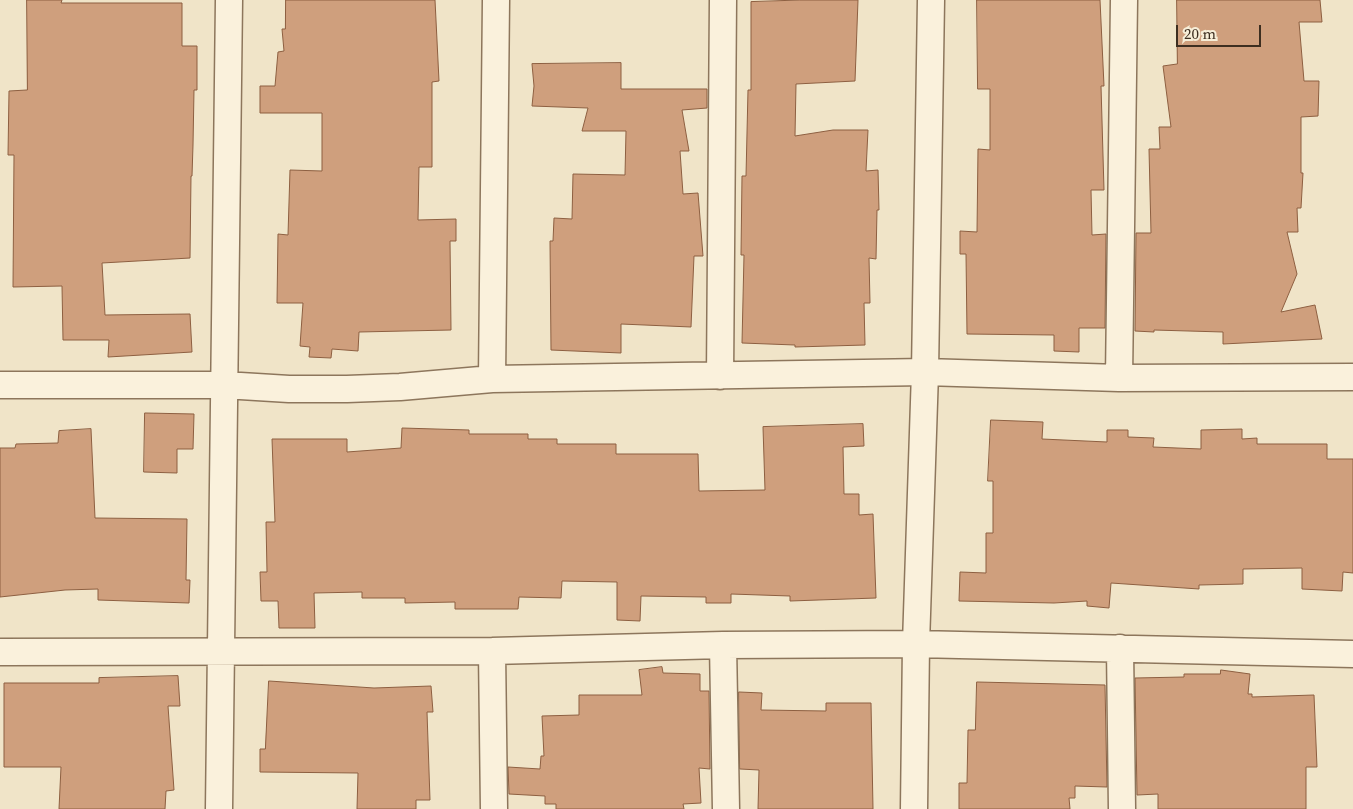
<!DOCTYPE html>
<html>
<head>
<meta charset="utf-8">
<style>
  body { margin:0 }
  #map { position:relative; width:1353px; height:809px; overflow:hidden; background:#f0e4c8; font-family:"Source Serif 4",serif }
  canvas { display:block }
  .scale { position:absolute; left:1176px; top:25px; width:85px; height:22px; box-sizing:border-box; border:2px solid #3d2e20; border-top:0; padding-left:6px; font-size:15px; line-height:18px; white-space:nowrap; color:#3d2e20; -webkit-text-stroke:4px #f7eed8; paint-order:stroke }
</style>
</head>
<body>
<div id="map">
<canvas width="1353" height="809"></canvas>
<div class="scale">20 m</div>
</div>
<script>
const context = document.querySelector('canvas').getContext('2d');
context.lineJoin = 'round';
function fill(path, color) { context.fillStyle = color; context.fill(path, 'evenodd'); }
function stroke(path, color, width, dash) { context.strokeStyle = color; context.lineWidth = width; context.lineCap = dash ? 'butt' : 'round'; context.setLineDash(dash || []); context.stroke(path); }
const building = new Path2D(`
  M 27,0 L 62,0 L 61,3 L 182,3 L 182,46 L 197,46 L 197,90 L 194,90 L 193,145 L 192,176 L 191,176 L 190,258 L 102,263 L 105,315 L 190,314 L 192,352 L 108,357 L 109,340 L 63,340 L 62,286 L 13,287 L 14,155 L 8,155 L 9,91 L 27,90 Z
  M 286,0 L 435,0 L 439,81 L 432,82 L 432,167 L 419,167 L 418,220 L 456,219 L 456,241 L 450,241 L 451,330 L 359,332 L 358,351 L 332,349 L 331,358 L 309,357 L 310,347 L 300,346 L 303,303 L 277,303 L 278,234 L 288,235 L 290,170 L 322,171 L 322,113 L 260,113 L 260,86 L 275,86 L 278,52 L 284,51 L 282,29 L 285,29 Z
  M 800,0 L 858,0 L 855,81 L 796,84 L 795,136 L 833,130 L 868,130 L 866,171 L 878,170 L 879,210 L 877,210 L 876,259 L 869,258 L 870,303 L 864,303 L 865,345 L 795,347 L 795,345 L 742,343 L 744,255 L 741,255 L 742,176 L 746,176 L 748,90 L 751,90 L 751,2 Z
  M 977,0 L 1100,0 L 1104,86 L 1101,86 L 1104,190 L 1091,190 L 1092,235 L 1106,234 L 1105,328 L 1079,328 L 1079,352 L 1054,351 L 1054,335 L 967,334 L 966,254 L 960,254 L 960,231 L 977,232 L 978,149 L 990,150 L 990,89 L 978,89 Z
  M 1177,0 L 1320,0 L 1322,22 L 1299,22 L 1304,81 L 1319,81 L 1318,116 L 1301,117 L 1301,173 L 1303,173 L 1301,208 L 1297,208 L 1298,232 L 1287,232 L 1297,274 L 1281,312 L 1315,305 L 1322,339 L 1223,344 L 1223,332 L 1154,330 L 1154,332 L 1135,331 L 1136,233 L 1151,233 L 1149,149 L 1160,149 L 1159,127 L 1171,127 L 1163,66 L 1177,64 Z
  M 621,63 L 621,89 L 707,89 L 707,108 L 682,110 L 689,151 L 680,151 L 683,194 L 698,193 L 703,256 L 694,256 L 691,327 L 621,324 L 621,353 L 551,350 L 550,241 L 553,241 L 554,218 L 572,219 L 573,174 L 625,175 L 626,131 L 582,131 L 588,108 L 532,106 L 534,86 L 532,64 Z
  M 145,413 L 194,414 L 193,449 L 177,449 L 177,473 L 144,472 Z
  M 991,420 L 1043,422 L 1042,439 L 1107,442 L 1107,430 L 1128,430 L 1128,437 L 1154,438 L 1153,447 L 1201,449 L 1201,430 L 1242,429 L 1242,439 L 1257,438 L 1257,444 L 1327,444 L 1327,459 L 1353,459 L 1353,573 L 1343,572 L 1342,591 L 1302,589 L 1302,568 L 1243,569 L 1243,584 L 1199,585 L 1199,589 L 1111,583 L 1109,608 L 1087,606 L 1087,601 L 1054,603 L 959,601 L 960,572 L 986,573 L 986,533 L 993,533 L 993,481 L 988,481 Z
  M 863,424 L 864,446 L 843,447 L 844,494 L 859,494 L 859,515 L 873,514 L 876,598 L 790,601 L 790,596 L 731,594 L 731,603 L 706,603 L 706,597 L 641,596 L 640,621 L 617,620 L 617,582 L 562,581 L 561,598 L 519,597 L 518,609 L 455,609 L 455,602 L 405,603 L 405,598 L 362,598 L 362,592 L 314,593 L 315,628 L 279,628 L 278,601 L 261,601 L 260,572 L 267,572 L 266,522 L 275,522 L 272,439 L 347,439 L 347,452 L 401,448 L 402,428 L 469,430 L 469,434 L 528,434 L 528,439 L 557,439 L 557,444 L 616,444 L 616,454 L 698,454 L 699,491 L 765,490 L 763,427 Z
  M 91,429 L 95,518 L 187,519 L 186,580 L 190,580 L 189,603 L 98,600 L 98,589 L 65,590 L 0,597 L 0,448 L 15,448 L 16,444 L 58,443 L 59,431 Z
  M 662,667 L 663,673 L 700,674 L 700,691 L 709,691 L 710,769 L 699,768 L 701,803 L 683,804 L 684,809 L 556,809 L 556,804 L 545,804 L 545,796 L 509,794 L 508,767 L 540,769 L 541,756 L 544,756 L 542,716 L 579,715 L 579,695 L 642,695 L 639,670 Z
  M 1221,670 L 1250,674 L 1248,694 L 1252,694 L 1252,697 L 1314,695 L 1317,767 L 1306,767 L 1306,809 L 1158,809 L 1158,794 L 1137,795 L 1135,678 L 1184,677 L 1184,674 L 1220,674 Z
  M 178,676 L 180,706 L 168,706 L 174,790 L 166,791 L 165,809 L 59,809 L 61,767 L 4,767 L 4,683 L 99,683 L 99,678 Z
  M 269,681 L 374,688 L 431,686 L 433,712 L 427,712 L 430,800 L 416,800 L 416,809 L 357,809 L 358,773 L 260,772 L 260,749 L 265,749 Z
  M 977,682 L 1105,685 L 1107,787 L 1075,786 L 1075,798 L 1069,798 L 1070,809 L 959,809 L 959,783 L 967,783 L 968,730 L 975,730 Z
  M 739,692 L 762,693 L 761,710 L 826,711 L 826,703 L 871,703 L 873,809 L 758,809 L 759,770 L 740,769 Z`);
const street = new Path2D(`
  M 720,376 L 723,0
  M 1119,378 L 1124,0
  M 492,379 L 496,0
  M 0,385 L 224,385 L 289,389 L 347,389 L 400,387 L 492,379 L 925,372 L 1119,378 L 1353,377
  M 723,645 L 726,809
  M 1120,648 L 1122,809
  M 492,651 L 494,809
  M 0,652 L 492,651 L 723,645 L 916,644 L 1353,654
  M 219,809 L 229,0
  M 914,809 L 916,644 L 925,372 L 931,0`);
fill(building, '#cf9f7d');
stroke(building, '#8d5f41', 1);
stroke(street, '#8d765c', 29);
stroke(street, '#faf1dc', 26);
</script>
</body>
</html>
